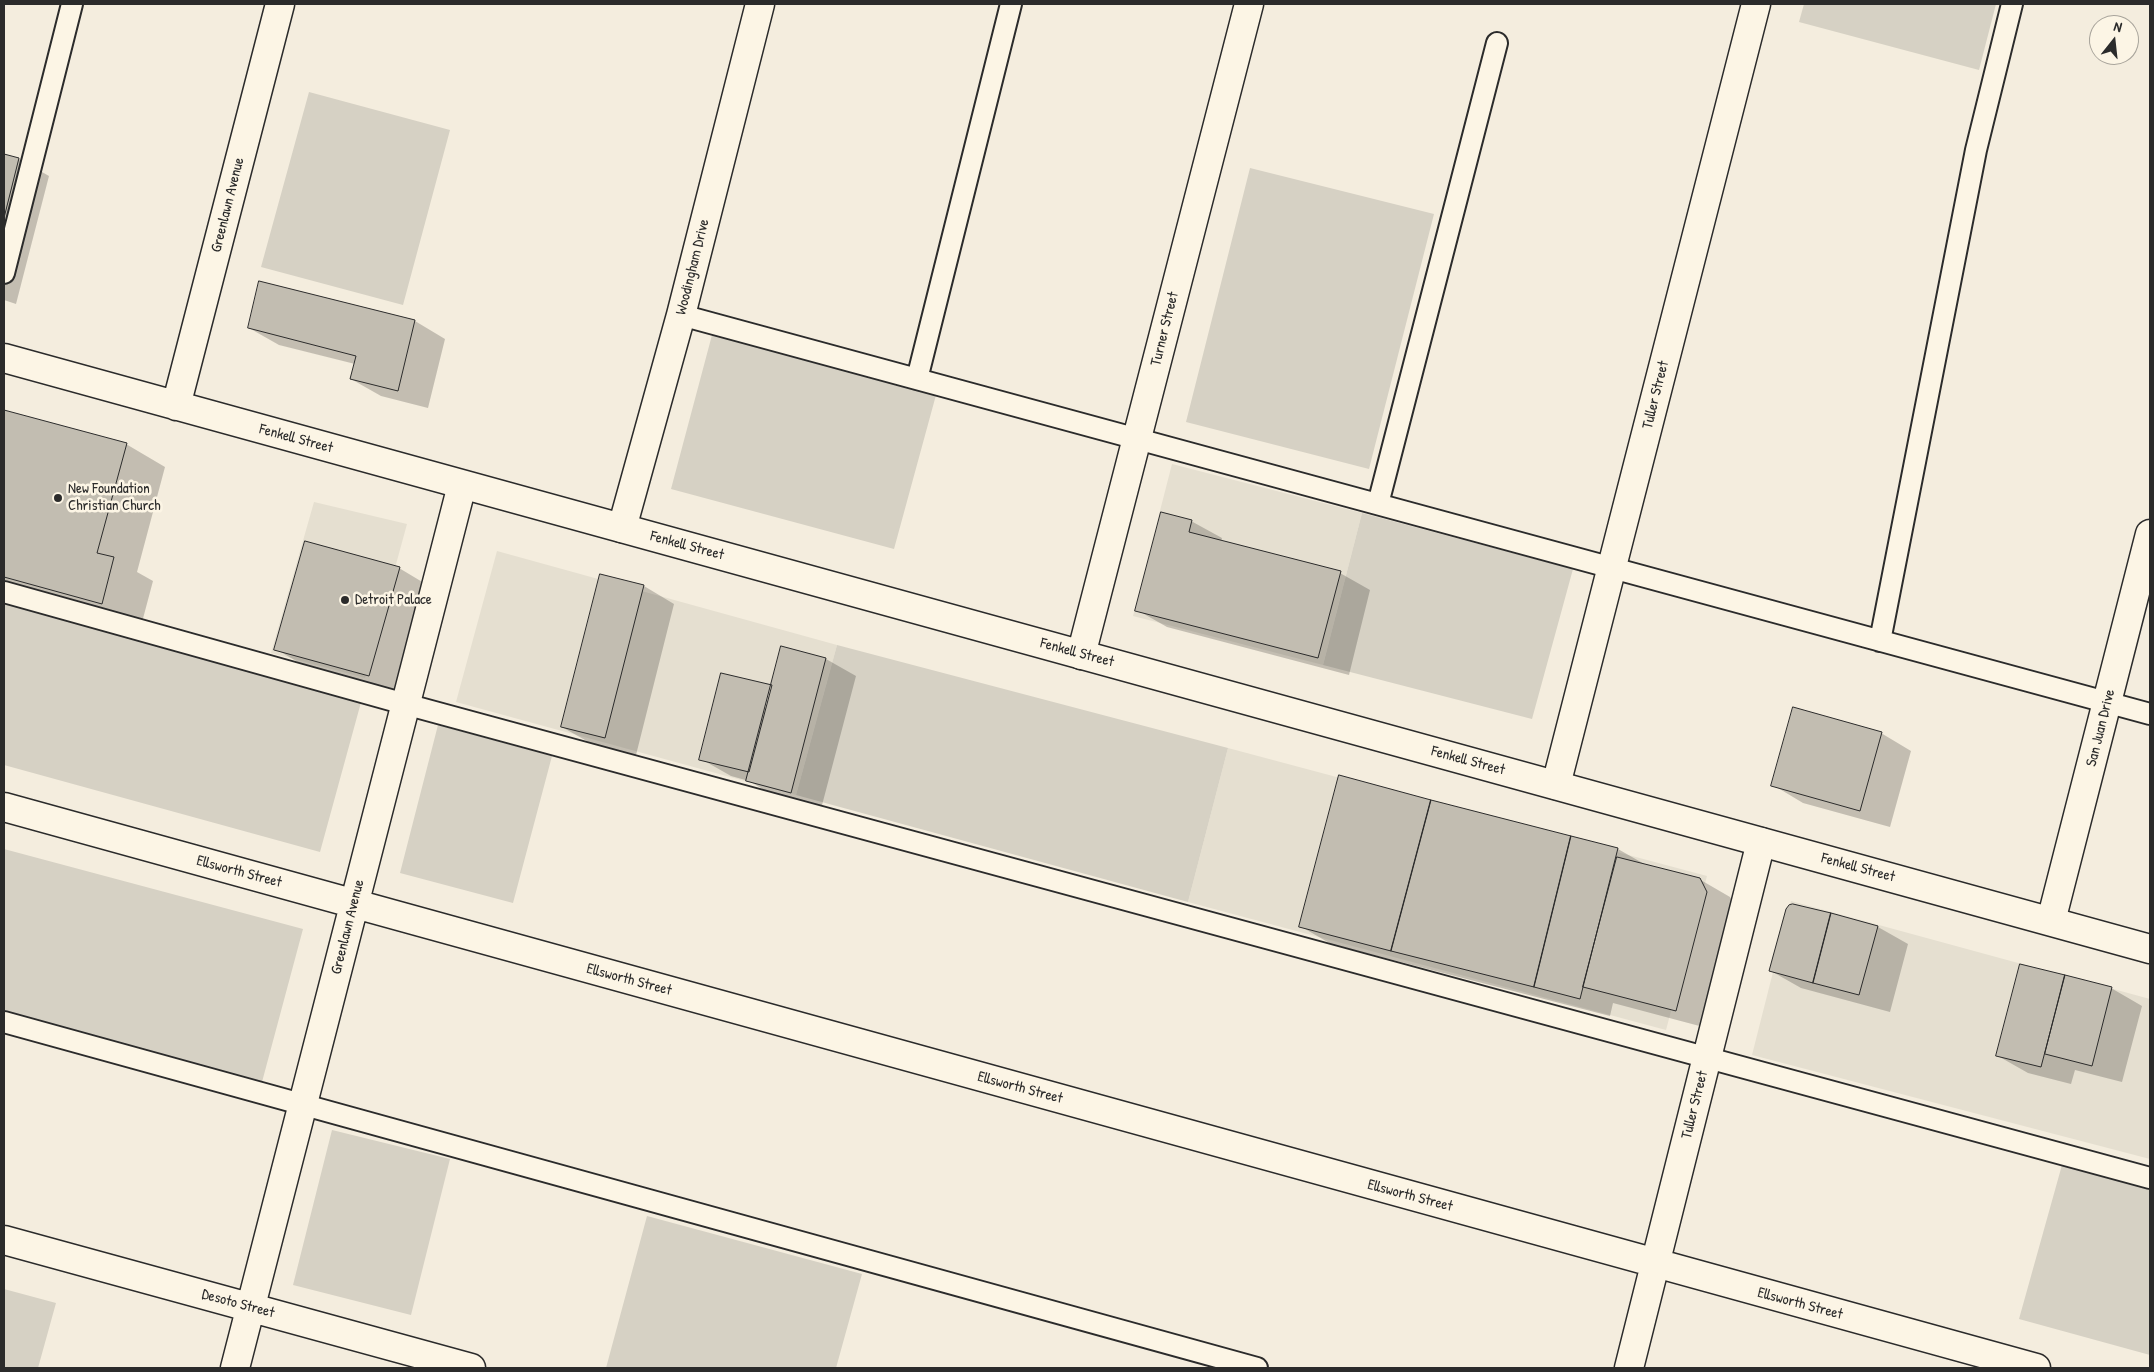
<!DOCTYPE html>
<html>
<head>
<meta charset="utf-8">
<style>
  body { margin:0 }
  #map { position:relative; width:2154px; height:1372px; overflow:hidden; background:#f4edde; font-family:"Patrick Hand",sans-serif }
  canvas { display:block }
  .frame { position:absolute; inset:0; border:5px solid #2b2b2b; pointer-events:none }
  .north { position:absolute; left:2089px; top:15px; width:50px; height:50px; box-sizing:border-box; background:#fcf5e5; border:1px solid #a8a49b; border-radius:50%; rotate:16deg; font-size:14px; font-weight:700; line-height:20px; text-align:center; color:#2b2b2b }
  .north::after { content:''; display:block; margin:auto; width:18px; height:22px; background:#2b2b2b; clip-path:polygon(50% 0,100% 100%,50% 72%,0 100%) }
</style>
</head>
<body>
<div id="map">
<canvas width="2154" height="1372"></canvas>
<div class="frame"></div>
<div class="north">N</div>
</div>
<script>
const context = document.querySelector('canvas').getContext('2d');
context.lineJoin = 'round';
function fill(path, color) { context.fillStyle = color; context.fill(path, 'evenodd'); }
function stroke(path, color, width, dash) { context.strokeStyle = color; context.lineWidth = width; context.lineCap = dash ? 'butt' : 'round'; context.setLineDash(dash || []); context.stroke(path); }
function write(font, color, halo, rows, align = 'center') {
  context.font = font + ' "Patrick Hand",sans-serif'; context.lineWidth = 5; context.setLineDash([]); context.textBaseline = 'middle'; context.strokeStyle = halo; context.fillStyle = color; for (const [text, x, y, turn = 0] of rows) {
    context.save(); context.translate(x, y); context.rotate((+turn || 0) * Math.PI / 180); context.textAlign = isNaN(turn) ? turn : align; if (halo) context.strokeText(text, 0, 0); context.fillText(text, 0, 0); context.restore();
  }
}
const built = new Path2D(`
  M 1172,464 L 1362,513 L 1323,665 L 1133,616 Z
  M 314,502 L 407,524 L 365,678 L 271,653 Z
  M 497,551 L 837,645 L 796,795 L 456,702 Z
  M 1228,748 L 1707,876 L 1666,1030 L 1188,902 Z
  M 1791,901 L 2150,999 L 2150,1159 L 1752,1055 Z`);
const green = new Path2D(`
  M 1804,4 L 1996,4 L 1979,70 L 1799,22 Z
  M 309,92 L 450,130 L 403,305 L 261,267 Z
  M 1250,168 L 1434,214 L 1369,469 L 1186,422 Z
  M 712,335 L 936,395 L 894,549 L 671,489 Z
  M 1362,513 L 1573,569 L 1532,719 L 1323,665 Z
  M 4,596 L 363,695 L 320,852 L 4,765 Z
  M 837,645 L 1228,748 L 1188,902 L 796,795 Z
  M 438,725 L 552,756 L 513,903 L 400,873 Z
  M 4,849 L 303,929 L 262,1082 L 4,1013 Z
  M 332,1130 L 450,1159 L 411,1315 L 293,1285 Z
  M 2067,1147 L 2150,1170 L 2150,1355 L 2019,1319 Z
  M 647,1216 L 862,1274 L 836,1368 L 606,1368 Z
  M 4,1289 L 56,1303 L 38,1368 L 4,1368 Z`);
const shadow = new Path2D(`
  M 4,155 L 19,159 L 49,176 L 16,304 L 4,300 Z
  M 260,282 L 415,321 L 445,339 L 428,408 L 381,396 L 351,379 L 355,364 L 279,345 L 249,328 Z
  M 4,411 L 126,444 L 165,467 L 137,572 L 153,581 L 141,626 L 4,588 Z
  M 1191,521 L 1222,538 L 1221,542 L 1340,573 L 1370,590 L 1349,675 L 1167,627 L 1137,610 Z
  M 399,568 L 429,586 L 400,692 L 306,667 L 276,649 Z
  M 601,575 L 644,586 L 674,604 L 636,755 L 592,744 L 562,727 Z
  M 826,659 L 856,676 L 821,809 L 778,798 L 749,781 L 731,776 L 701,759 Z
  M 1881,733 L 1911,751 L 1890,827 L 1803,803 L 1773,785 Z
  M 1618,849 L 1646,865 L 1699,879 L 1730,897 L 1737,910 L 1707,1028 L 1613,1003 L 1610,1016 L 1331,944 L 1300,926 Z
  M 1878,927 L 1908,944 L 1890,1012 L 1801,988 L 1771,971 Z
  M 2021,965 L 2111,988 L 2142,1006 L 2122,1082 L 2075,1070 L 2071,1084 L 2028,1073 L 1998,1056 Z`);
const building = new Path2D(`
  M 4,154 L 19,158 L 4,218 Z
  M 259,281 L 415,320 L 398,391 L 350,379 L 356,356 L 248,328 Z
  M 4,410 L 127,443 L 97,553 L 114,557 L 102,604 L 4,577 Z
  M 1161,512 L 1192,520 L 1189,532 L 1341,571 L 1318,658 L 1135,611 Z
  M 305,541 L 400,567 L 369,676 L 274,650 Z
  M 600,574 L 644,585 L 605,738 L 561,727 Z
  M 781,646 L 826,658 L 791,793 L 746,781 Z
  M 721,673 L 772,685 L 749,772 L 699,760 Z
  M 1793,707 L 1882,732 L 1860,811 L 1771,786 Z
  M 1339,775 L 1431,800 L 1391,951 L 1299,927 Z
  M 1431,800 L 1571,836 L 1534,987 L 1391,951 Z
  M 1571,836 L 1618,848 L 1580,999 L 1534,987 Z
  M 1617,857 L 1700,878 L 1707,892 L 1676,1011 L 1583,987 Z
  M 1793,904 L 1831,913 L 1813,983 L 1769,971 L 1786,909 L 1789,905 Z
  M 1831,913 L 1878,926 L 1859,995 L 1813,983 Z
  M 2020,964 L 2065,975 L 2041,1067 L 1996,1056 Z
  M 2065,975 L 2112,987 L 2092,1066 L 2045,1054 Z`);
const service = new Path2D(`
  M 4,273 L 72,4
  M 681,315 L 2150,714
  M 917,379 L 1011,4
  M 1378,504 L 1497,43
  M 4,592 L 405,704 L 2150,1178
  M 1880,641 L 1976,150 L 2012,4
  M 4,1022 L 1257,1368`);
const minor = new Path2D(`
  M 622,528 L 681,315 L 760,4
  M 1081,655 L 1249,4
  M 1556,785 L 1756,4
  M 4,807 L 2036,1368
  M 2051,921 L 2150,534
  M 4,1240 L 471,1368
  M 235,1368 L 462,485
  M 1629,1368 L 1761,842`);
const tertiary = new Path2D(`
  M 4,358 L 2150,949
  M 176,406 L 280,4`);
const markers = [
  [58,498,5,"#2b2b2b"],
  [345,600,5,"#2b2b2b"]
];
const streetNames = [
  ["Greenlawn Avenue",228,205,-76],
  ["Woodingham Drive",693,267,-76],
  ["Turner Street",1165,329,-76],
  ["Tuller Street",1656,395,-76],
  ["Fenkell Street",296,439,15],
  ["Fenkell Street",687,546,15],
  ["Fenkell Street",1077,653,15],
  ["San Juan Drive",2101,728,-76],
  ["Fenkell Street",1468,761,15],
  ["Fenkell Street",1858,868,15],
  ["Ellsworth Street",239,872,15],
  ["Greenlawn Avenue",348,927,-76],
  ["Ellsworth Street",629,980,15],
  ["Ellsworth Street",1020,1088,15],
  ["Tuller Street",1695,1105,-76],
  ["Ellsworth Street",1410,1196,15],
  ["Desoto Street",238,1304,15],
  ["Ellsworth Street",1800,1304,15]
];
const poiNames = [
  ["New Foundation",68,489],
  ["Christian Church",68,506],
  ["Detroit Palace",355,600]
];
fill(built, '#e5dfd0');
fill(green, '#d6d1c4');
fill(shadow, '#0003');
fill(building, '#c2bdb1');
stroke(building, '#2b2b2b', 1);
stroke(service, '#2b2b2b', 24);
stroke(minor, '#2b2b2b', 31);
stroke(tertiary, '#2b2b2b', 31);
stroke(service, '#fcf5e5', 20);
stroke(minor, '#fcf5e5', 28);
stroke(tertiary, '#fcf5e5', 28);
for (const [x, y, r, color] of markers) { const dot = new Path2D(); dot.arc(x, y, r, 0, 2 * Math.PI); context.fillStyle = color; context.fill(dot); stroke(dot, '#fcf5e5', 2); }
write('15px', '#2b2b2b', '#fcf5e5', streetNames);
write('15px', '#2b2b2b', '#fcf5e5', poiNames, 'left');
</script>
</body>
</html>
